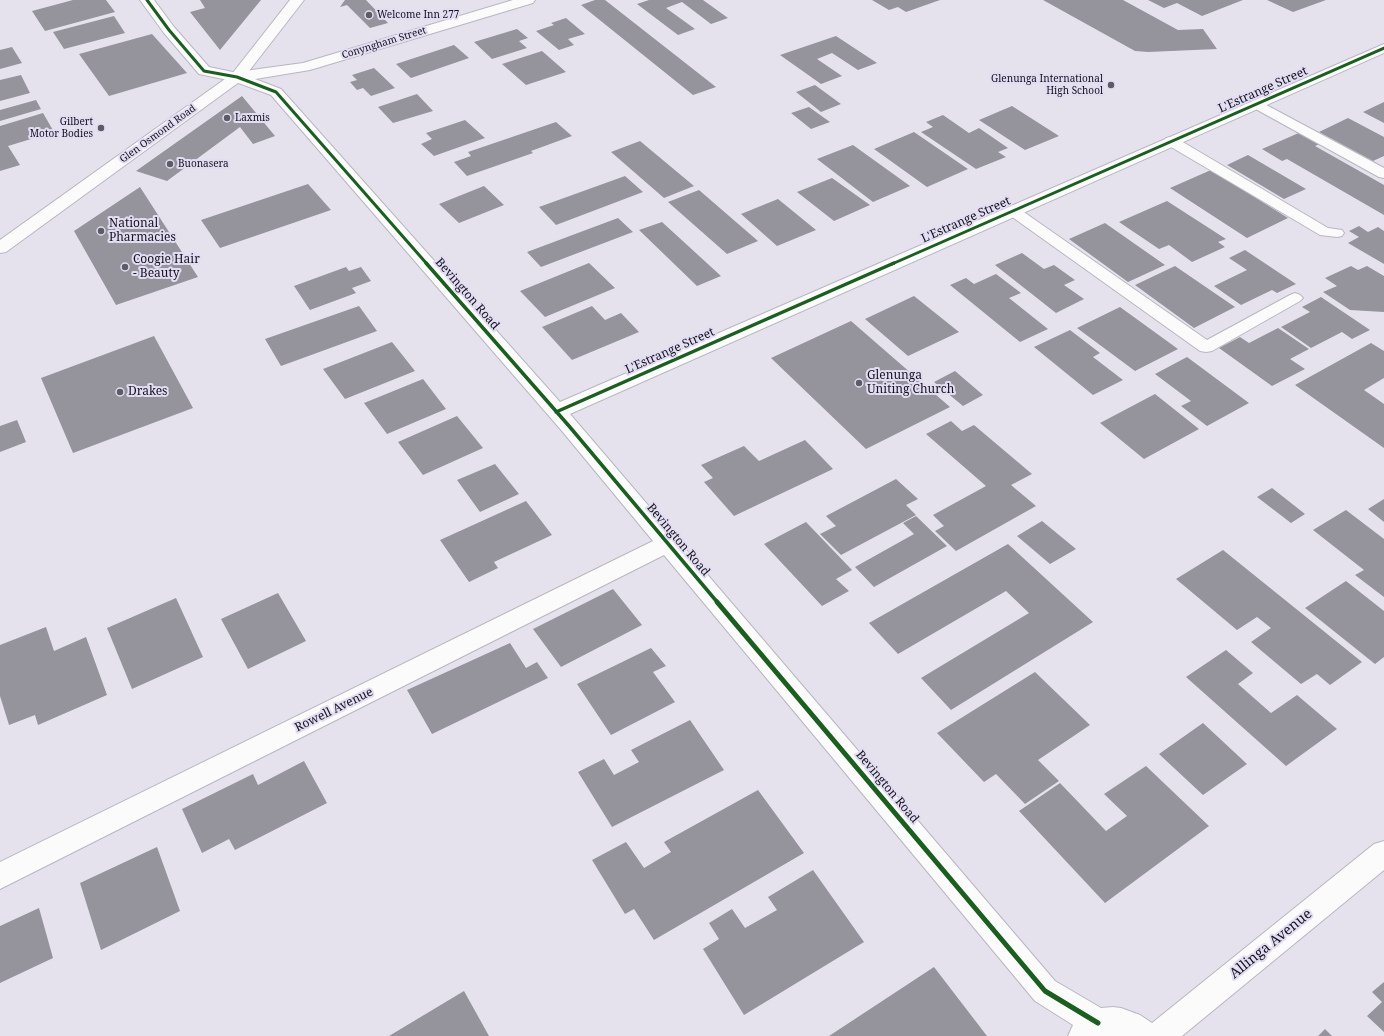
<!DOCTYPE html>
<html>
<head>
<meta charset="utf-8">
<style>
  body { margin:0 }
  canvas { display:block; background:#e5e2ee }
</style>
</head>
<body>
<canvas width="1384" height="1036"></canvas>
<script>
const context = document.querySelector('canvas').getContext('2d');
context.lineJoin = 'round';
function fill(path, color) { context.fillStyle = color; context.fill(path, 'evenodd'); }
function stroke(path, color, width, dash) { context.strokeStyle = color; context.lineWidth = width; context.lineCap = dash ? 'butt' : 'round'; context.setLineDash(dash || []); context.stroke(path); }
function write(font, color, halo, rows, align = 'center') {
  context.font = font + ' "Noto Serif",serif'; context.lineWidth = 4; context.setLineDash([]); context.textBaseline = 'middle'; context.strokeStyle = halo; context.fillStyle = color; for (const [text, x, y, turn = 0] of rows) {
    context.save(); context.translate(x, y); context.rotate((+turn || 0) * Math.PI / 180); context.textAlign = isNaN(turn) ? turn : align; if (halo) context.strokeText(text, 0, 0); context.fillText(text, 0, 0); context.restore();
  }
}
const building = new Path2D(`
  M 73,0 L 106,0 L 115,12 L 45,31 L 32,11 Z
  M 200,0 L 261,0 L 220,50 L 190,12 L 205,8 Z
  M 345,0 L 366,0 L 388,23 L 370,28 L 347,5 L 340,7 Z
  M 595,0 L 605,0 L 716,87 L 693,95 L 581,5 Z
  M 649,0 L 703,0 L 728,18 L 711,24 L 682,2 L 666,8 L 695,29 L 678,35 L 637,4 Z
  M 872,0 L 940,0 L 906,12 L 898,7 L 889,10 Z
  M 1043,0 L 1123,0 L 1178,30 L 1203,29 L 1217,49 L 1148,52 L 1135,51 Z
  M 1148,0 L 1243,0 L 1202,16 L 1177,3 L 1164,8 Z
  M 1267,0 L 1326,0 L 1293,12 Z
  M 114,16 L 125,33 L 64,49 L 53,32 Z
  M 566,18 L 585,34 L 568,39 L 574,45 L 559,50 L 536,31 L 554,25 L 551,23 Z
  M 517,29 L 528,38 L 519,41 L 527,48 L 492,59 L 474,42 Z
  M 152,34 L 187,73 L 109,96 L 79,54 Z
  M 836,36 L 877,63 L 858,70 L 832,53 L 817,59 L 842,76 L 821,84 L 780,55 Z
  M 454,45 L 469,58 L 411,78 L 396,64 Z
  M 12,47 L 22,63 L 0,69 L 0,50 Z
  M 542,51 L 566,72 L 526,85 L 502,64 Z
  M 374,68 L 395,88 L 371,96 L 363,88 L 357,90 L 350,82 L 357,80 L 352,75 Z
  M 21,75 L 30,93 L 0,101 L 0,80 Z
  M 815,85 L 841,104 L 821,112 L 796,92 Z
  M 417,94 L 433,111 L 393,123 L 378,107 Z
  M 242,96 L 275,136 L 253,144 L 240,127 L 167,181 L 136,171 Z
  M 36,100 L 41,109 L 0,121 L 0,110 Z
  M 1384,102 L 1384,123 L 1363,112 Z
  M 1012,106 L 1059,136 L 1025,150 L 979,120 Z
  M 809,107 L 830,122 L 811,129 L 791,113 Z
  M 43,113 L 54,132 L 8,146 L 20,165 L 0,171 L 0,126 Z
  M 943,115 L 969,133 L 979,128 L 1008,148 L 998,152 L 1006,157 L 976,169 L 921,132 L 933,127 L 926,122 Z
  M 1348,118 L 1384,137 L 1384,156 L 1373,161 L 1319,132 Z
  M 465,120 L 485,138 L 434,156 L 421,144 L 432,139 L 426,133 Z
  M 556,122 L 572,136 L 531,151 L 533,153 L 467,176 L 454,162 L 471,156 L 468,152 Z
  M 914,132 L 968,169 L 927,187 L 874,149 Z
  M 1301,132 L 1322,143 L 1315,146 L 1384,185 L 1384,215 L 1287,159 L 1282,161 L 1262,149 Z
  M 640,141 L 694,186 L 664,198 L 611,152 Z
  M 853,145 L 910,186 L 873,202 L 817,159 Z
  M 1248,155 L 1306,189 L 1284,199 L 1227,165 Z
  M 1211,170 L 1288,218 L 1247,238 L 1170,188 Z
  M 625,176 L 643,192 L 556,225 L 539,207 Z
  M 832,178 L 870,205 L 834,221 L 797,192 Z
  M 308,184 L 331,210 L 220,248 L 201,220 Z
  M 484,186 L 504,205 L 459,223 L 439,204 Z
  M 140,187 L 198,277 L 116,305 L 74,231 Z
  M 699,190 L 758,241 L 727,254 L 668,202 Z
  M 778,199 L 816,230 L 777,246 L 741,214 Z
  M 1167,201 L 1226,239 L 1218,242 L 1225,247 L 1192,262 L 1169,245 L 1159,249 L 1119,222 Z
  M 618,218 L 633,232 L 541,267 L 527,252 Z
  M 662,222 L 721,276 L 697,286 L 639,230 Z
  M 1105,223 L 1165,265 L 1128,282 L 1069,239 Z
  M 1359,226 L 1368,232 L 1378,227 L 1384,231 L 1384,264 L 1348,243 L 1359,237 L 1349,231 Z
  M 1245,250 L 1296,284 L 1277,293 L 1272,290 L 1241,305 L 1214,286 L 1247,270 L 1229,258 Z
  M 1022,253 L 1044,269 L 1054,265 L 1075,280 L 1064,285 L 1084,299 L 1056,313 L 995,265 Z
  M 589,263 L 615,288 L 545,317 L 520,291 Z
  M 1175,266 L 1235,307 L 1194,328 L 1135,285 Z
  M 1351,266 L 1358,270 L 1367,266 L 1384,276 L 1384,312 L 1350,310 L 1323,292 L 1337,286 L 1325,278 Z
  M 346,267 L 349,271 L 361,267 L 371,281 L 352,288 L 356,293 L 310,310 L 294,286 Z
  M 996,274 L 1021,293 L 1009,298 L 1048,329 L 1020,342 L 950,285 L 966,278 L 974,284 Z
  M 914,296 L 959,332 L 908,356 L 865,319 Z
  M 1321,297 L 1370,330 L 1352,339 L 1342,332 L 1311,348 L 1281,327 L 1310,312 L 1302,307 Z
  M 359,306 L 377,331 L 281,366 L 265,339 Z
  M 592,306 L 605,320 L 621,313 L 639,332 L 572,360 L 542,327 Z
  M 1120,307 L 1178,349 L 1135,371 L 1077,328 Z
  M 851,321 L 950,407 L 866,449 L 771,358 Z
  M 1278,328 L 1309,349 L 1290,359 L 1305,369 L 1272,386 L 1219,348 L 1240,337 L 1249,343 Z
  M 1070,330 L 1100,353 L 1093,357 L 1123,380 L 1093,395 L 1034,347 Z
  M 154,336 L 193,408 L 73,453 L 41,378 Z
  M 392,342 L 415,371 L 345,399 L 323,369 Z
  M 1371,343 L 1384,351 L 1384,378 L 1364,390 L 1384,404 L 1384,448 L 1295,385 Z
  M 1187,357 L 1249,403 L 1207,426 L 1181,406 L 1191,401 L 1155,374 Z
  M 955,371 L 983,395 L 963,406 L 934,382 Z
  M 423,379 L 446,409 L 387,434 L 364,403 Z
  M 1155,394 L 1199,429 L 1144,459 L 1100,423 Z
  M 457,416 L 483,448 L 423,475 L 398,442 Z
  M 17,420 L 26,442 L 0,452 L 0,426 Z
  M 951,421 L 962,431 L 974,425 L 1032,474 L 1011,485 L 1036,506 L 956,551 L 935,531 L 944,526 L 933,515 L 986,486 L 926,434 Z
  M 805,440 L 833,469 L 734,516 L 704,482 L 713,478 L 701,465 L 744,446 L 759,461 Z
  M 495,464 L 519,494 L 480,512 L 457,480 Z
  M 896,479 L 918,499 L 906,505 L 916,515 L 841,555 L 820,534 L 836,526 L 826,516 Z
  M 1272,488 L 1305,514 L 1291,523 L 1257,497 Z
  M 1384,499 L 1384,522 L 1368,509 Z
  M 526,501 L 552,535 L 494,562 L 498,568 L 469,582 L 440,540 Z
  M 1346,510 L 1384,539 L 1384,597 L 1355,575 L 1364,570 L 1313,530 Z
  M 916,516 L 947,546 L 874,587 L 855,567 L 914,534 L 903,523 Z
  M 1042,521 L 1076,549 L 1050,564 L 1017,536 Z
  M 806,522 L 852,570 L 836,579 L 849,591 L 822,606 L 764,544 Z
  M 1008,544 L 1093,622 L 951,710 L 921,678 L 1029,613 L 1006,591 L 898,654 L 869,623 Z
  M 1223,550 L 1362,662 L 1330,685 L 1317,674 L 1301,684 L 1251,642 L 1271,628 L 1257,617 L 1237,630 L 1176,579 Z
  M 1346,581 L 1384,611 L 1384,657 L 1375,664 L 1305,608 Z
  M 613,589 L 642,625 L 561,667 L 533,629 Z
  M 278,593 L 306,641 L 248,669 L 221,619 Z
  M 176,598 L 203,657 L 132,689 L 107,628 Z
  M 46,627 L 54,651 L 86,637 L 107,695 L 38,725 L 35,715 L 9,725 L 0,696 L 0,645 Z
  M 510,643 L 526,668 L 537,662 L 548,678 L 432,734 L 407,690 Z
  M 651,648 L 666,666 L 653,672 L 675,702 L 611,735 L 577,684 Z
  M 1226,650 L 1253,673 L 1238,684 L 1271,713 L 1297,695 L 1337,729 L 1286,766 L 1186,677 Z
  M 1035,672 L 1090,725 L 1038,760 L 1059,781 L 1025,804 L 996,774 L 984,782 L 937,733 Z
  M 690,720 L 724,770 L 612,827 L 578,772 L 604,759 L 614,775 L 639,762 L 631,750 Z
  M 1203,723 L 1247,764 L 1203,795 L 1159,754 Z
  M 304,761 L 327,803 L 235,850 L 229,839 L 202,853 L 182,809 L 253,774 L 258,785 Z
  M 1146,766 L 1209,826 L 1105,903 L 1019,811 L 1060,783 L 1106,831 L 1127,816 L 1104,794 Z
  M 758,790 L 804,853 L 654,940 L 634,909 L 625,914 L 592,860 L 626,842 L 644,868 L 671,852 L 664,842 Z
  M 157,847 L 180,911 L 101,950 L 80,883 Z
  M 813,870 L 864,942 L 744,1015 L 703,949 L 719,939 L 709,923 L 732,909 L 745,928 L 777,910 L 768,897 Z
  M 39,908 L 53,958 L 0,983 L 0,926 Z
  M 934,967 L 987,1036 L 829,1036 Z
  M 1384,982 L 1384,1032 L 1367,1016 L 1382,1002 L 1372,992 Z
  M 464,991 L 489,1036 L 389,1036 Z
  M 1325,1029 L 1332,1036 L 1318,1036 Z`);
const lane = new Path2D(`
  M 1257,100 L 1384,168 L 1384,178 L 1379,177 L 1252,107 L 1251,104 L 1252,101 Z
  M 1171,137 L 1176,138 L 1328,228 L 1342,230 L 1344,233 L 1342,236 L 1337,237 L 1320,235 L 1166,144 L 1164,141 L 1166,138 Z
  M 1013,207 L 1018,208 L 1207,340 L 1290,295 L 1295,293 L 1300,295 L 1303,298 L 1300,301 L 1212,351 L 1206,352 L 1200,351 L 1008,214 L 1006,211 L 1008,208 Z`);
const street = new Path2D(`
  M 140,0 L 154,0 L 174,27 L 209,67 L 242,74 L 281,89 L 560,402 L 1384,44 L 1384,53 L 570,414 L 1055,981 L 1101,1008 L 1113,1007 L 1121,1008 L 1140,1015 L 1152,1023 L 1374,844 L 1384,841 L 1384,870 L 1182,1036 L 1068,1036 L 1073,1025 L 1035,1001 L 664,555 L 0,889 L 0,862 L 653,541 L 562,431 L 271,95 L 233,81 L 199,74 L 164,33 Z`);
const secondary = new Path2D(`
  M 513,0 L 535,0 L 533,3 L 310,70 L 237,82 L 232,80 L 229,77 L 232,74 L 237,72 L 303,63 Z`);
const highway = new Path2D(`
  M 290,0 L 304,0 L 242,80 L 6,252 L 0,253 L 0,240 L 232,74 Z`);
const cyclewayFar2 = new Path2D(`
  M 147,0 L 169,30 L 204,71 L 237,77 L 276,92 L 427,264
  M 892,264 L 1384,48`);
const cyclewayFar1 = new Path2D(`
  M 426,263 L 569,426 L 718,603
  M 556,412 L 894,263`);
const cycleway = new Path2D(`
  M 717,602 L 1045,991 L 1098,1023`);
const markers = [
  [369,15,4,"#5d5b64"],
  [1111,85,4,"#5d5b64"],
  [227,118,4,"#5d5b64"],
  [101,128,4,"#5d5b64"],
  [170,164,4,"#5d5b64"],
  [101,231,4,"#5d5b64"],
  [125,267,4,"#5d5b64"],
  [859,383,4,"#5d5b64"],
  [120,392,4,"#5d5b64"]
];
const farPoinames = [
  ["Welcome Inn 277",377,15],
  ["Glenunga International",1103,79,"right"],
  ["High School",1103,91,"right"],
  ["Laxmis",235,118],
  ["Gilbert",93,122,"right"],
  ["Motor Bodies",93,134,"right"],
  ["Buonasera",178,164]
];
const farStreetnames = [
  ["Conyngham Street",384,43,-17],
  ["Glen Osmond Road",158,134,-36]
];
const streetNames = [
  ["L'Estrange Street",1263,90,-24],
  ["L'Estrange Street",966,220,-24],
  ["Bevington Road",467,294,49],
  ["L'Estrange Street",670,351,-24],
  ["Bevington Road",678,540,50],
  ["Rowell Avenue",334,710,-26],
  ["Bevington Road",887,787,50]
];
const poiNames = [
  ["National",109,224],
  ["Pharmacies",109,238],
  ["Coogie Hair",133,260],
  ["- Beauty",133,274],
  ["Glenunga",867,376],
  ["Uniting Church",867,390],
  ["Drakes",128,392]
];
const nearStreetnames = [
  ["Allinga Avenue",1271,944,-39]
];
fill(building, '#95939c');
stroke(lane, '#b8b7c0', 2);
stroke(street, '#b8b7c0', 2);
stroke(secondary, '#b8b7c0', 2);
stroke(highway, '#b8b7c0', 2);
fill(lane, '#fbfbfc');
fill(street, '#fbfbfc');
fill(secondary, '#fbfbfc');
fill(highway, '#fbfbfc');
stroke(cyclewayFar2, '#1b5e20', 3);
stroke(cyclewayFar1, '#1b5e20', 3.5);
stroke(cycleway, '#1b5e20', 5);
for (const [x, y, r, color] of markers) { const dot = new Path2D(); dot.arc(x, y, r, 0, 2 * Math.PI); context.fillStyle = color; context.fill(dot); stroke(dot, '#e2ddf3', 1.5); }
write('10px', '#14131a', '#e2ddf3', farPoinames, 'left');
write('10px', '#14131a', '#e2ddf3', farStreetnames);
write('12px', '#14131a', '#e2ddf3', streetNames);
write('12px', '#14131a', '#e2ddf3', poiNames, 'left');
write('14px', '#14131a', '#e2ddf3', nearStreetnames);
</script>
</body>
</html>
